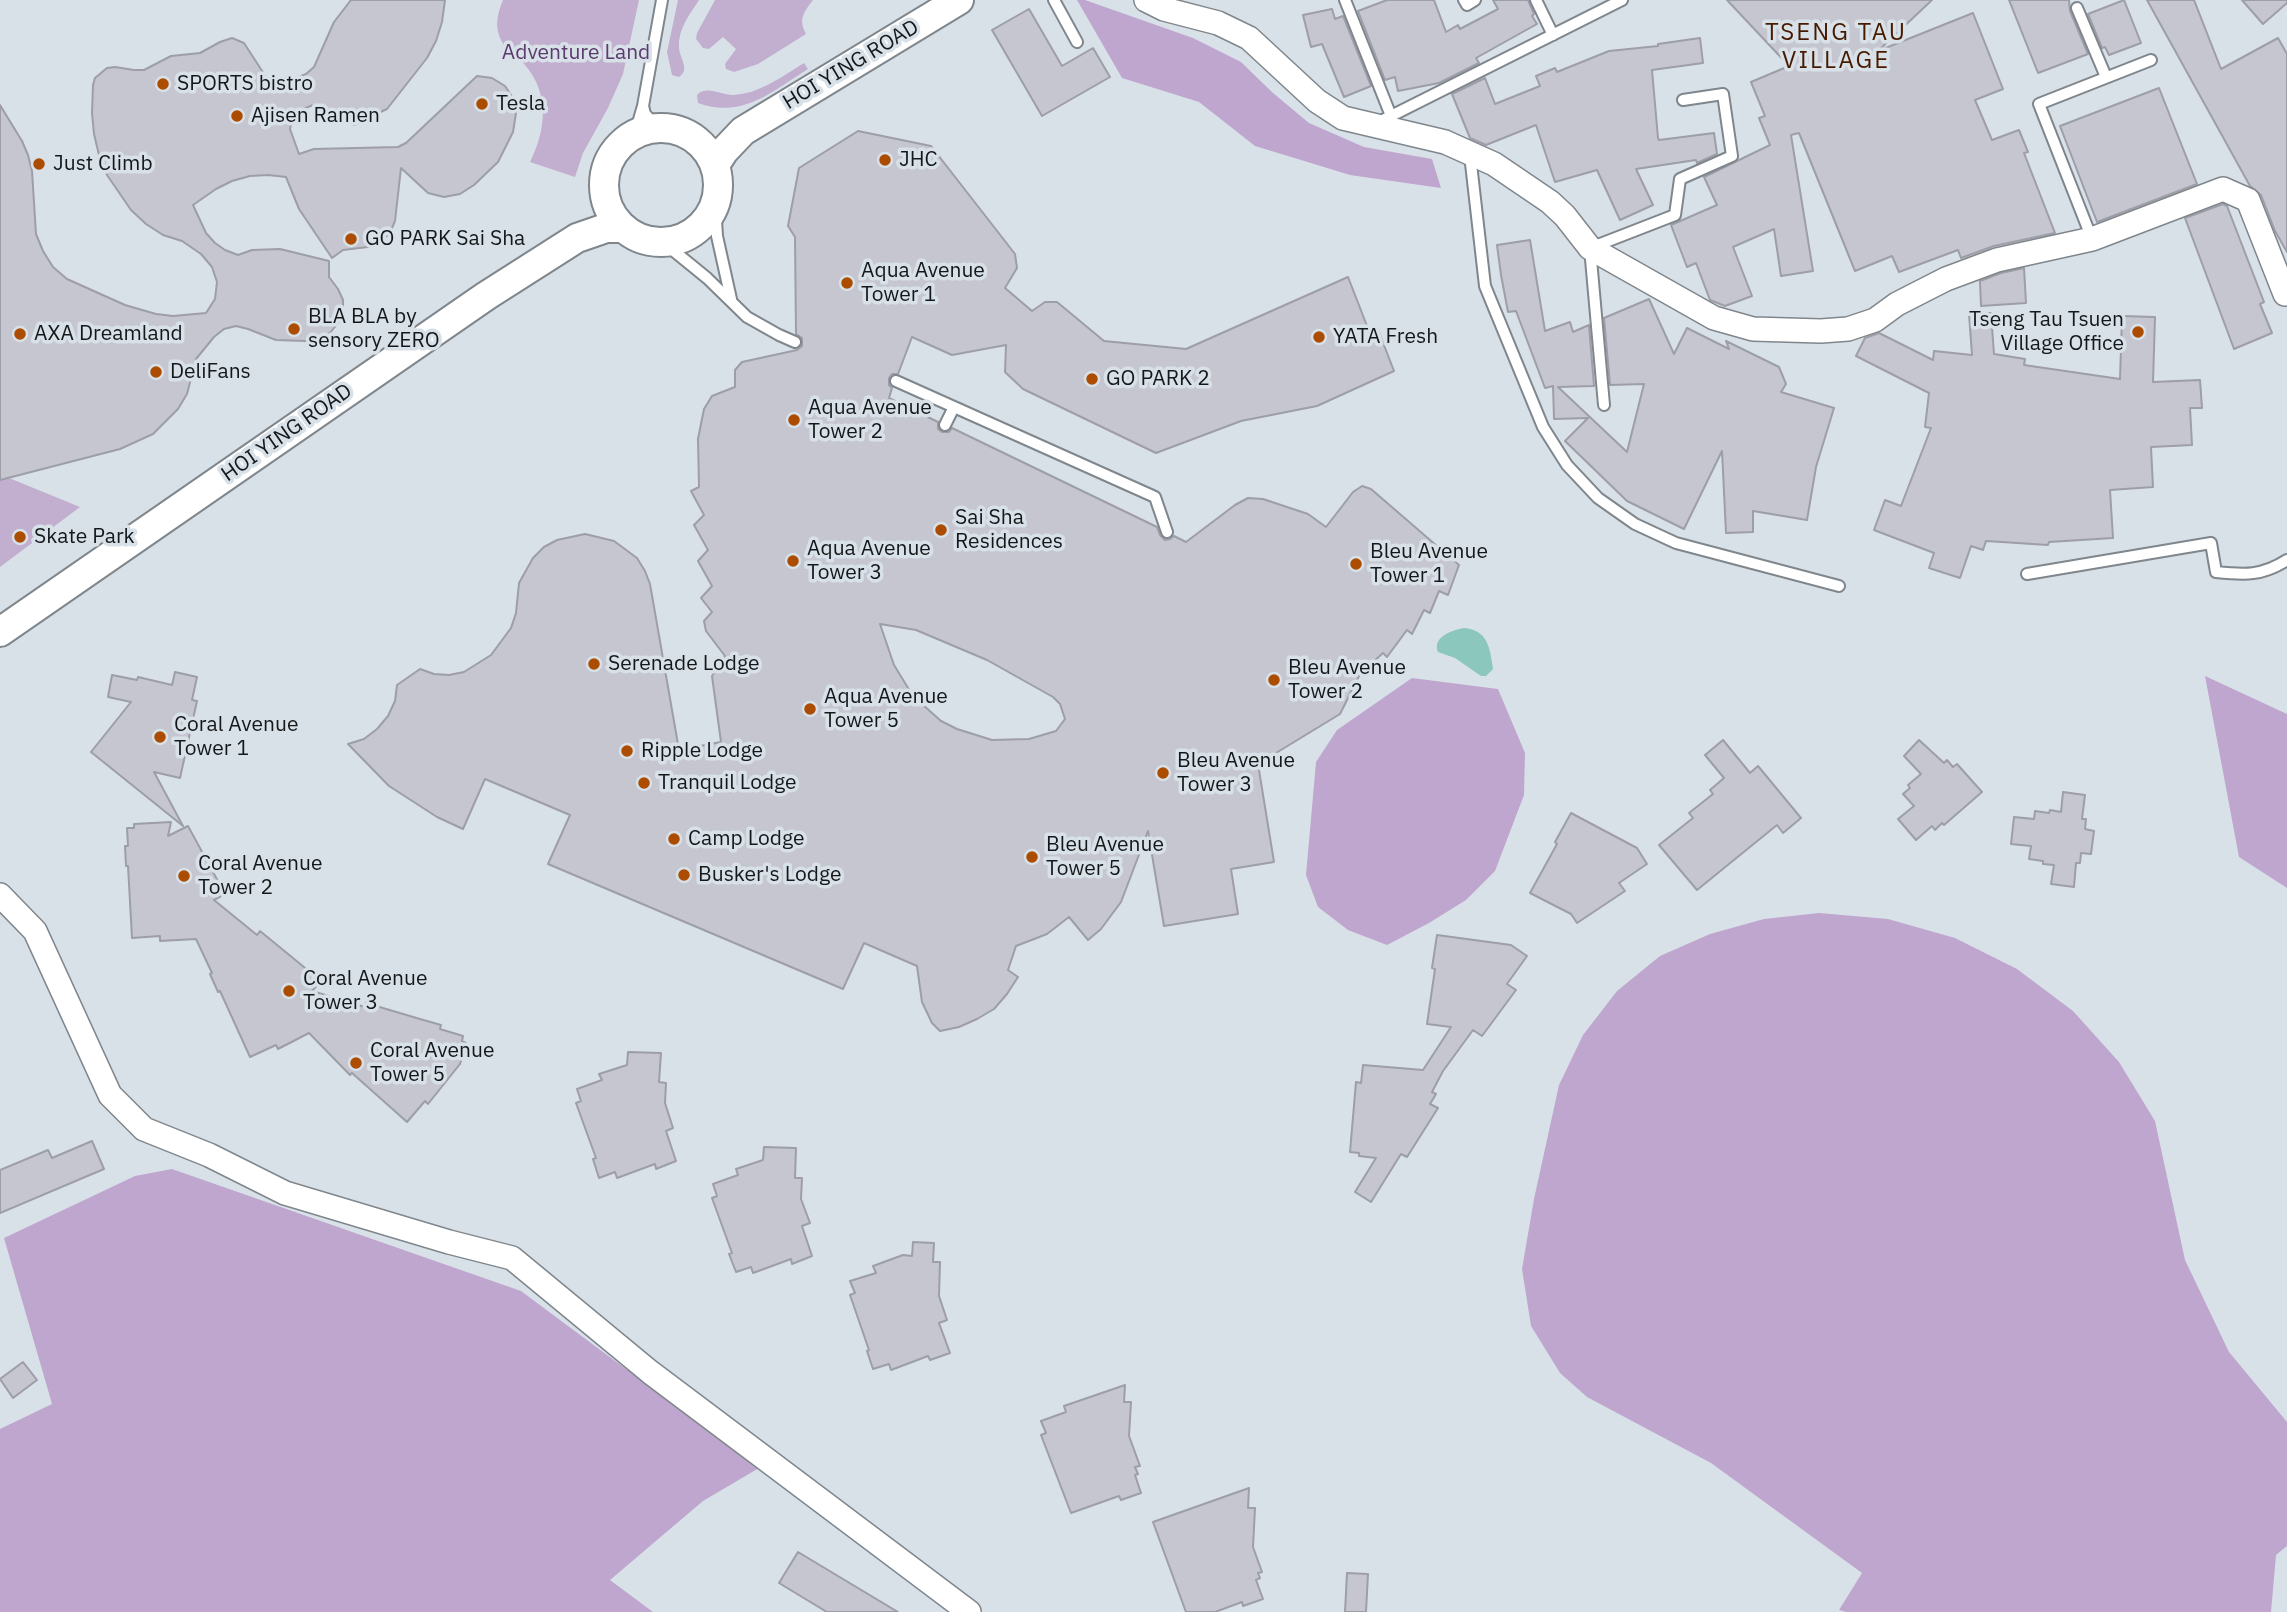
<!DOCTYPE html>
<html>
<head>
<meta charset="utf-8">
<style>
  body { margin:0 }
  canvas { display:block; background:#d9e1e8 }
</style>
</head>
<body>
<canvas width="2287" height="1612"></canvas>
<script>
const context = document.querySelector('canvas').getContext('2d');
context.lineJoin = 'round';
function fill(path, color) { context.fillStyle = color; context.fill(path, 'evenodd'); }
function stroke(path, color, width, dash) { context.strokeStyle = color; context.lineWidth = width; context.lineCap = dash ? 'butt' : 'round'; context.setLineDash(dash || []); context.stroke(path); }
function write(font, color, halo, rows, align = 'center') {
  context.font = font + ' "IBM Plex Sans",sans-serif'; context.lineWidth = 7; context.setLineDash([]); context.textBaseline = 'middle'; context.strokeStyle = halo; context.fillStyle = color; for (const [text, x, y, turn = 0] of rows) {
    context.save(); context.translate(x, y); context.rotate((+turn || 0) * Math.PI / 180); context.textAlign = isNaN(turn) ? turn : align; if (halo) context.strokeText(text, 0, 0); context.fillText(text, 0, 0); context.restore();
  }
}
const green = new Path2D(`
  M 503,0 L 639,0 L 623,74 L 608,108 L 583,153 L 575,177 L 530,162 C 546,130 550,94 525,65 C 518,57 507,51 502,42 C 494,28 497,14 503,0 Z
  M 678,0 L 699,0 C 690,14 678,29 679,47 C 679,58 691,69 679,77 L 672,75 L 667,52 Z
  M 715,0 L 813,0 C 804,12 798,19 806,34 L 758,64 L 734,72 L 726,69 L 725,64 L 736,49 L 723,37 L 709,49 L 703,48 L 696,39 L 697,33 Z
  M 804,63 L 808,69 C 771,92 743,119 698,103 L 697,95 C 706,85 721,95 733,95 C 759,94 783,76 804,63 Z
  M 9,478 L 80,507 L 0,567 L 0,480 Z`);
const forest = new Path2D(`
  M 1077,0 L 1085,0 L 1193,38 L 1241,62 L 1273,93 L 1309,123 L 1364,147 L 1432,159 L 1441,188 L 1350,175 L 1255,146 L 1199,102 L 1122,78 Z
  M 2205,676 L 2287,714 L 2287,888 L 2239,857 Z
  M 1412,678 L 1498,689 L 1525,753 L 1524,795 L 1495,871 L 1466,900 L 1429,923 L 1387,945 L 1348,930 L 1318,907 L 1306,875 L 1316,762 L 1337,730 Z
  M 1819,913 L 1888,919 L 1955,938 L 2017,969 L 2073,1011 L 2119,1062 L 2155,1121 L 2185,1260 L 2229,1352 L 2287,1422 L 2287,1546 L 2276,1555 L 2271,1612 L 1846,1612 L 1839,1610 L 1862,1573 L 1711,1463 L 1587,1397 L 1560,1373 L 1531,1326 L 1522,1269 L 1534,1199 L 1559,1085 L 1583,1035 L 1617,991 L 1660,956 L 1710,934 L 1764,919 Z
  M 172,1169 L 521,1291 L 759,1468 L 703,1501 L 610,1580 L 653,1612 L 0,1612 L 0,1429 L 52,1404 L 4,1238 L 135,1176 Z`);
const water = new Path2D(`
  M 1464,628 C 1488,630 1490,648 1493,669 L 1486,676 L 1481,676 L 1455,658 L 1438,652 C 1432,637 1452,630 1464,628 Z`);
const building = new Path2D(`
  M 351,0 L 445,0 L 442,22 L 436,41 L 427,58 L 387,109 L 354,125 L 322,106 L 313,105 L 298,111 L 293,116 L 290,129 L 299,154 L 314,149 L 398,147 L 406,143 L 477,76 L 492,78 L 505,86 L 513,98 L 516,113 L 513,132 L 498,162 L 474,185 L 460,194 L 444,197 L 428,193 L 401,168 L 395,221 L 390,233 L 380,242 L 368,247 L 343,250 L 332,258 L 299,209 L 286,177 L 268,175 L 250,176 L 232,181 L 216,189 L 193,205 L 206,233 L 215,243 L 225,250 L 238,255 L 252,250 L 280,249 L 329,261 L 329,277 L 338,289 L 343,300 L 343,312 L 338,323 L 330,333 L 320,338 L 305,341 L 276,340 L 248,329 L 236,326 L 224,329 L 214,337 L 196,359 L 187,394 L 178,409 L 153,434 L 120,449 L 0,480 L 0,105 L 22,141 L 28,155 L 32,171 L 36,234 L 43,251 L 53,267 L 67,279 L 125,305 L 156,314 L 173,316 L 206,313 L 215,299 L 217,282 L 212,267 L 201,254 L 182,241 L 163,235 L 146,224 L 131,210 L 107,175 L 99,155 L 94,134 L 92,113 L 93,85 L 95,78 L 107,68 L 115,67 L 134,70 L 144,70 L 171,56 L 200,53 L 220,42 L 232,38 L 244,43 L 266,77 L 276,82 L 287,82 L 306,74 L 314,67 L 334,22 Z
  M 1387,0 L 1434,0 L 1446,32 L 1458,25 L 1460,29 L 1498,9 L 1493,0 L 1528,0 L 1534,14 L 1532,16 L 1537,24 L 1476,58 L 1479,63 L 1439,83 L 1398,91 L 1395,77 L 1385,80 L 1358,11 Z
  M 1727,0 L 1932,0 L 1878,51 L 1973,13 L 2003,89 L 1975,100 L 1992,140 L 2019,130 L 2028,152 L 2024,153 L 2055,233 L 1994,246 L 1961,258 L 1958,250 L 1899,272 L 1892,256 L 1855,271 L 1799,133 L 1791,135 L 1813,271 L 1781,276 L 1774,229 L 1733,247 L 1752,296 L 1725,306 L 1710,300 L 1696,263 L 1687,267 L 1671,225 L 1717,205 L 1704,177 L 1770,145 L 1759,118 L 1765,116 L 1751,82 L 1789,66 Z
  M 2009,0 L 2069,0 L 2070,11 L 2088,54 L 2038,73 Z
  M 2124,0 L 2141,43 L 2109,55 L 2105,47 L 2102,48 L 2088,14 Z
  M 2147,0 L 2194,0 L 2221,69 L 2278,38 L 2287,54 L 2287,252 L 2275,231 L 2261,195 L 2250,186 Z
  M 2242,0 L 2287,0 L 2287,3 L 2263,24 Z
  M 1029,9 L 1062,66 L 1093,48 L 1110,77 L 1042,116 L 992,30 Z
  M 1332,9 L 1335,19 L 1343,16 L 1371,86 L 1344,97 L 1322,44 L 1311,47 L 1303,15 Z
  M 1700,38 L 1703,63 L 1652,70 L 1658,138 L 1659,140 L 1714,133 L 1717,154 L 1697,163 L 1696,160 L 1636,169 L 1653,205 L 1620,220 L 1597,170 L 1555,182 L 1536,125 L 1486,145 L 1470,138 L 1452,94 L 1485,78 L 1495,104 L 1540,86 L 1536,76 L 1555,68 L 1557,72 L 1609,51 L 1658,46 L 1658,44 Z
  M 2159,88 L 2197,184 L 2097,222 L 2060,126 Z
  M 858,131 L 931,146 L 1015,254 L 1017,268 L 1005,288 L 1032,311 L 1045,302 L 1057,302 L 1104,341 L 1186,349 L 1348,277 L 1369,331 L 1377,327 L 1394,371 L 1317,406 L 1241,421 L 1156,453 L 1023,389 L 1005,372 L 1006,345 L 952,355 L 912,337 L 898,374 L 892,374 L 889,378 L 889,385 L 892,388 L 889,398 L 938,422 L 938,429 L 942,432 L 949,432 L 952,428 L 1157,527 L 1160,535 L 1165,540 L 1170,539 L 1174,536 L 1186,542 L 1235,505 L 1248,498 L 1263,499 L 1308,514 L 1326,527 L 1353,492 L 1362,486 L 1371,489 L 1459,565 L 1448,595 L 1439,591 L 1430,613 L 1424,610 L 1412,634 L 1407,630 L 1387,657 L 1383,653 L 1360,674 L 1340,714 L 1258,764 L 1274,862 L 1231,869 L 1238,914 L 1164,926 L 1148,831 L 1121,902 L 1101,929 L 1088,940 L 1069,917 L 1047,934 L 1016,946 L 1008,970 L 1018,977 L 1007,994 L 994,1009 L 977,1019 L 959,1027 L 940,1031 L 932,1023 L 922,1002 L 917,966 L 864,943 L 843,989 L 548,864 L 570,815 L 485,779 L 463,829 L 437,817 L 389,786 L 348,744 L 364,739 L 377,729 L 388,716 L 395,701 L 397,685 L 420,669 L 434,674 L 449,675 L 464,672 L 491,655 L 511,628 L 516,613 L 519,583 L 533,558 L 544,547 L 557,540 L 585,534 L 614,541 L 637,558 L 645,571 L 650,584 L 679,750 L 721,742 L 712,676 L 725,656 L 706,631 L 704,621 L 712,612 L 701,598 L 712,586 L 698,561 L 708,550 L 694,525 L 704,515 L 691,491 L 699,487 L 698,439 L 704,409 L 712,396 L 735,387 L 735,370 L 742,362 L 797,350 L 802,346 L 802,338 L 796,334 L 795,237 L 788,226 L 799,168 ZM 880,624 L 916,630 L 987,660 L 1053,697 L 1060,704 L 1065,719 L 1056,731 L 1029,739 L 992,740 L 957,729 L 941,721 L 913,696 L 894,665 Z
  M 2223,204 L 2227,206 L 2264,302 L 2260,304 L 2272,333 L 2234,349 L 2185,218 Z
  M 1530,240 L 1545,331 L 1570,322 L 1573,332 L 1589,325 L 1594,386 L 1558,387 L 1627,452 L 1644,384 L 1610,385 L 1604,318 L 1649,299 L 1674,354 L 1687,328 L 1729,349 L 1726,341 L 1779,367 L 1786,384 L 1781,392 L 1834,408 L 1816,467 L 1807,520 L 1753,511 L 1753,532 L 1726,533 L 1722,451 L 1684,529 L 1627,501 L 1565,441 L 1588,418 L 1554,419 L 1553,386 L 1545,388 L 1516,311 L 1508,312 L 1501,275 L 1497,245 Z
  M 2024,268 L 2026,303 L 1981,306 L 1980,281 L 2001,273 Z
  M 1991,313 L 1994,354 L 2025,359 L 2024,365 L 2120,379 L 2122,316 L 2155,317 L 2153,382 L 2200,380 L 2202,408 L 2190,408 L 2192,445 L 2151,447 L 2153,487 L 2110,490 L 2113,538 L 2049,542 L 2048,545 L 1986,541 L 1983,550 L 1971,546 L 1960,578 L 1929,568 L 1934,553 L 1874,530 L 1885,500 L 1901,506 L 1931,428 L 1925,427 L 1929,393 L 1856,356 L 1865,338 L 1879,333 L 1933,360 L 1934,351 L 1972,355 L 1969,314 Z
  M 175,672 L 197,677 L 192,700 L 197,701 L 180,778 L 154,772 L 183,826 L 91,752 L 131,702 L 108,697 L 112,675 L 137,680 L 138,677 L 172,685 Z
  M 1723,740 L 1750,773 L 1758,766 L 1801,818 L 1783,833 L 1777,825 L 1697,890 L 1659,845 L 1693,818 L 1689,813 L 1713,794 L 1710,790 L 1724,778 L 1705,755 Z
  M 1919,740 L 1944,763 L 1947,760 L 1953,767 L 1957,764 L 1982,792 L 1944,825 L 1942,823 L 1935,830 L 1932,826 L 1916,840 L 1898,819 L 1914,806 L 1903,794 L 1910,788 L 1908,785 L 1921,774 L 1904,756 Z
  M 2063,792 L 2085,795 L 2082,819 L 2086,819 L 2085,829 L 2094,831 L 2091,854 L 2081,853 L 2080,863 L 2076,863 L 2074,887 L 2051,884 L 2054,865 L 2043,864 L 2043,861 L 2029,859 L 2031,846 L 2011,844 L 2014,817 L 2034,819 L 2035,811 L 2049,813 L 2050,810 L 2061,812 Z
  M 1571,813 L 1637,848 L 1647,864 L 1619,883 L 1625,891 L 1577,923 L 1571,914 L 1530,893 L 1557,844 L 1555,842 Z
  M 171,822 L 168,836 L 188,826 L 225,894 L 214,900 L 257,935 L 260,931 L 321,981 L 312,991 L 365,1007 L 366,1003 L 420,1019 L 441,1025 L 440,1029 L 463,1036 L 462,1041 L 466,1043 L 460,1064 L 428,1104 L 425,1101 L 407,1122 L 352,1073 L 350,1075 L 309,1033 L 278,1049 L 276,1045 L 250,1057 L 220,991 L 218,992 L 210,974 L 212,973 L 196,939 L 160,941 L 160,936 L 132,938 L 128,866 L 126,866 L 125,846 L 128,846 L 127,828 L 134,828 L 134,824 Z
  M 1437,935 L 1511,945 L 1527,956 L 1507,984 L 1516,990 L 1482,1036 L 1473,1030 L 1443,1071 L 1432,1092 L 1436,1094 L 1430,1104 L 1438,1108 L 1407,1157 L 1401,1154 L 1371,1202 L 1355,1192 L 1376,1158 L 1359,1156 L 1359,1153 L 1350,1152 L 1356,1082 L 1361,1083 L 1363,1065 L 1423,1070 L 1451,1027 L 1427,1024 L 1435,969 L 1432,968 Z
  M 628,1052 L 661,1053 L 659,1082 L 666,1083 L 665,1103 L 673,1128 L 666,1131 L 676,1161 L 656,1169 L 655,1164 L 617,1178 L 615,1172 L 599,1178 L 593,1159 L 596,1158 L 576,1103 L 581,1101 L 577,1089 L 602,1080 L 599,1074 L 627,1065 Z
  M 92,1141 L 104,1169 L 0,1213 L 0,1170 L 48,1150 L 52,1158 Z
  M 764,1147 L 796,1148 L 795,1178 L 802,1178 L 801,1199 L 810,1223 L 802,1226 L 812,1256 L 792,1264 L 791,1259 L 753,1273 L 751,1267 L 736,1272 L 729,1254 L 732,1253 L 712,1198 L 717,1196 L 713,1184 L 738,1175 L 736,1169 L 763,1160 Z
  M 913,1242 L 934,1243 L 933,1262 L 940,1262 L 939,1296 L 947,1320 L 939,1323 L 950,1353 L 930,1360 L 928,1356 L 891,1370 L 889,1364 L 873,1369 L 867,1351 L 869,1350 L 850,1295 L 855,1293 L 850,1281 L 876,1273 L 873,1266 L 903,1255 L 912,1256 Z
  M 23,1362 L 37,1380 L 13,1398 L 0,1379 Z
  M 1125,1385 L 1124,1402 L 1131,1402 L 1129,1436 L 1140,1466 L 1135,1467 L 1138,1474 L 1135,1475 L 1141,1493 L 1121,1500 L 1119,1496 L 1071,1513 L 1041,1435 L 1046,1433 L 1041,1421 L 1066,1412 L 1064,1406 Z
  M 1249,1488 L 1248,1508 L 1255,1508 L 1253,1547 L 1262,1572 L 1258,1573 L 1260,1578 L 1256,1580 L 1263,1599 L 1243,1606 L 1242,1602 L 1215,1612 L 1186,1612 L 1153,1522 Z
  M 798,1552 L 898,1612 L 827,1612 L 779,1583 Z
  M 1347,1573 L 1368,1574 L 1366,1612 L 1345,1612 Z`);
const service = new Path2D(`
  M 1054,0 L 1077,42
  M 1345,0 L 1391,116
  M 1464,0 L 1467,5 L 1475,0
  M 1536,0 L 1553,35
  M 2077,8 L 2106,77
  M 643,106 L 645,114 L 659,129
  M 1377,123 L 1622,0
  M 618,148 L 638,123 L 643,106 L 662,0
  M 1470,155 L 1485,286 L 1543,427 L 1567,465 L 1598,498 L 1635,524 L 1676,543 L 1839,586
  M 715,204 L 717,236 L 731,299
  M 2092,239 L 2039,104 L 2151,60
  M 664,243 L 707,278 L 747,317 L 779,335 L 795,342
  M 896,381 L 1155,497 L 1167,532
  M 1604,405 L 1590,248 L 1675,215 L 1680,179 L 1732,156 L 1723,94 L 1683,100
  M 945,425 L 954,407
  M 2027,574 L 2211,543 L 2216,572 C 2245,575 2262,576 2287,560`);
const minor = new Path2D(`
  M 1146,0 L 1164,9 L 1218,23 L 1249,38 L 1317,101 L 1343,118 L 1445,142 L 1494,164 L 1550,202 L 1565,216 L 1590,248 L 1714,318 L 1753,329 L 1821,331 L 1848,329 L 1875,320 L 1897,304 L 1946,279 L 1997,260 L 2092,239 L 2223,189 L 2248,200 L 2285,294 L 2287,293
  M 0,895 L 35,931 L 110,1095 L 144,1129 L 209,1155 L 285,1193 L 449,1242 L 512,1258 L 650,1372 L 969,1612`);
const tertiary = new Path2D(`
  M604 185a57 57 0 1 1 114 0a57 57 0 1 1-114 0Z
  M 715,165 L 724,151 L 743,131 L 959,0
  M 0,632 L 486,296 L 577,238 L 606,228 L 623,228`);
const markers = [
  [163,84,7,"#ab4c00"],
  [482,104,7,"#ab4c00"],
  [237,116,7,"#ab4c00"],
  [885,160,7,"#ab4c00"],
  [39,164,7,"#ab4c00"],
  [351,239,7,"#ab4c00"],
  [847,283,7,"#ab4c00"],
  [294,329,7,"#ab4c00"],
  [2138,332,7,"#ab4c00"],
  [20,334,7,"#ab4c00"],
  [1319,337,7,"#ab4c00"],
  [156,372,7,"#ab4c00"],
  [1092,379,7,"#ab4c00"],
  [794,420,7,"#ab4c00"],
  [941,530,7,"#ab4c00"],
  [20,537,7,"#ab4c00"],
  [793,561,7,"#ab4c00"],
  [1356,564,7,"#ab4c00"],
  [594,664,7,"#ab4c00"],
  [1274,680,7,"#ab4c00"],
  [810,709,7,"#ab4c00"],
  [160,737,7,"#ab4c00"],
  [627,751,7,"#ab4c00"],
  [1163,773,7,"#ab4c00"],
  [644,783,7,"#ab4c00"],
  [674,839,7,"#ab4c00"],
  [1032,857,7,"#ab4c00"],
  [684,875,7,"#ab4c00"],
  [184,876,7,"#ab4c00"],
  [289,991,7,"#ab4c00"],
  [356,1063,7,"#ab4c00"]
];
const parkNames = [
  ["Adventure Land",576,53]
];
const streetNames = [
  ["HOI YING ROAD",851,65,-31],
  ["HOI YING ROAD",287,433,-35]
];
const poiNames = [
  ["SPORTS bistro",177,84],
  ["Tesla",496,104],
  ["Ajisen Ramen",251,116],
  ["JHC",899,160],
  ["Just Climb",53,164],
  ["GO PARK Sai Sha",365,239],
  ["Aqua Avenue",861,271],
  ["Tower 1",861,295],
  ["BLA BLA by",308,317],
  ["sensory ZERO",308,341],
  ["Tseng Tau Tsuen",2124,320,"right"],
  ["Village Office",2124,344,"right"],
  ["AXA Dreamland",34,334],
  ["YATA Fresh",1333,337],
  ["DeliFans",170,372],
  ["GO PARK 2",1106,379],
  ["Aqua Avenue",808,408],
  ["Tower 2",808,432],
  ["Sai Sha",955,518],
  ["Residences",955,542],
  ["Skate Park",34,537],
  ["Aqua Avenue",807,549],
  ["Tower 3",807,573],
  ["Bleu Avenue",1370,552],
  ["Tower 1",1370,576],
  ["Serenade Lodge",608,664],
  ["Bleu Avenue",1288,668],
  ["Tower 2",1288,692],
  ["Aqua Avenue",824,697],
  ["Tower 5",824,721],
  ["Coral Avenue",174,725],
  ["Tower 1",174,749],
  ["Ripple Lodge",641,751],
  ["Bleu Avenue",1177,761],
  ["Tower 3",1177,785],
  ["Tranquil Lodge",658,783],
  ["Camp Lodge",688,839],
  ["Bleu Avenue",1046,845],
  ["Tower 5",1046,869],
  ["Coral Avenue",198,864],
  ["Tower 2",198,888],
  ["Busker's Lodge",698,875],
  ["Coral Avenue",303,979],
  ["Tower 3",303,1003],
  ["Coral Avenue",370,1051],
  ["Tower 5",370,1075]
];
const quarterNames = [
  ["TSENG TAU",1836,33],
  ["VILLAGE",1836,61]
];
fill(green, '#c2aecf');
fill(forest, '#bfa6ce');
fill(water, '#8cc7be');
fill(building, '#c5c6d0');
stroke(building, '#9d9ea7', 2);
stroke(service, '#7f868c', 14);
stroke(minor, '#7f868c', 26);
stroke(tertiary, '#7f868c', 32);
stroke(service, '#fff', 10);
stroke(minor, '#fff', 23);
stroke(tertiary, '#fff', 28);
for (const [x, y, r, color] of markers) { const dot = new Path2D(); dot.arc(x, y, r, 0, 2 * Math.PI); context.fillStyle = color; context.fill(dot); stroke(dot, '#d9e1e8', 2.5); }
write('21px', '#5b3a6e', '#d9e1e8', parkNames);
write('21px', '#15181a', '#d9e1e8', streetNames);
write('21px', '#15181a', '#d9e1e8', poiNames, 'left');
context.letterSpacing = '2px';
write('24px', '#471a00', '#d9e1e8', quarterNames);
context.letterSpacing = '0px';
</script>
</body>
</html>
